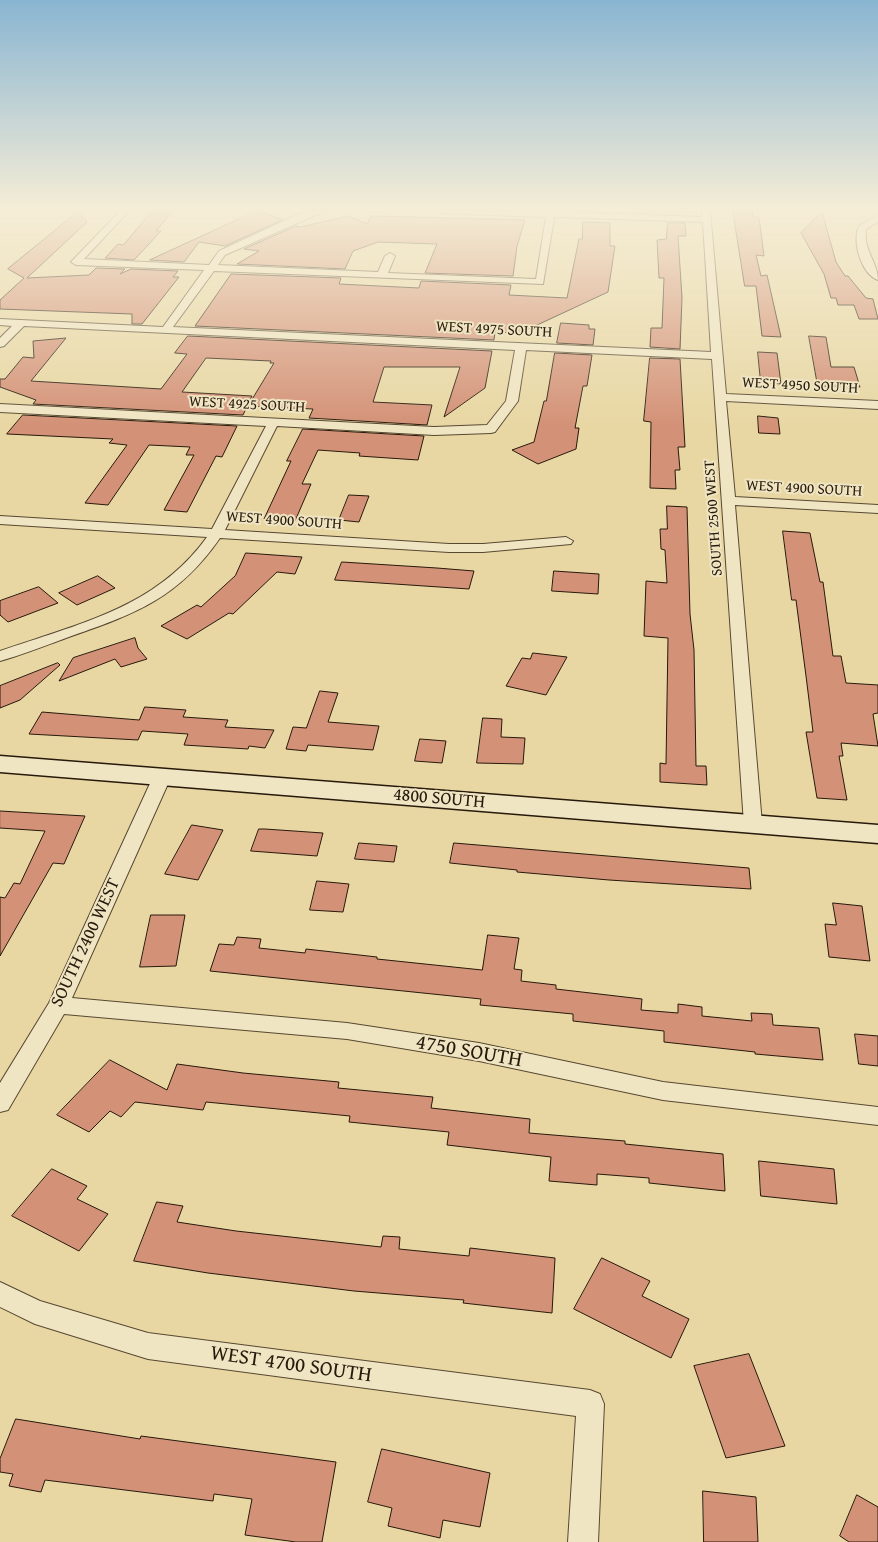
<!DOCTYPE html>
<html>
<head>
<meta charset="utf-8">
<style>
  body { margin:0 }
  canvas { display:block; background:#e8d7a3 }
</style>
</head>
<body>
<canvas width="878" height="1542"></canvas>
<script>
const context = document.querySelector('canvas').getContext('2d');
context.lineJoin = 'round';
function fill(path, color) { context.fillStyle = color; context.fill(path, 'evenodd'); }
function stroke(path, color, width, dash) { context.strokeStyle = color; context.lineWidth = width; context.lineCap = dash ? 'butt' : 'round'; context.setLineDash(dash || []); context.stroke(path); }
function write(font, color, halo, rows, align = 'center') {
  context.font = font + ' "Gentium Book Plus",serif'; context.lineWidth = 4; context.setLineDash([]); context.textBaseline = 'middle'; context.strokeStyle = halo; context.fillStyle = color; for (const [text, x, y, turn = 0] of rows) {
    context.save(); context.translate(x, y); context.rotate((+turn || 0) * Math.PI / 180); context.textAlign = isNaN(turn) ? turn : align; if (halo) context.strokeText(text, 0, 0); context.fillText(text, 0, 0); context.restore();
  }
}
const building = new Path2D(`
  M 153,210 L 174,210 L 156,231 L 161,231 L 134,260 L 105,258 L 118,244 L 123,245 Z
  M 259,210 L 282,220 L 225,246 L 199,242 L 184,262 L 150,260 Z
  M 733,210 L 752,210 L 753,217 L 759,217 L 764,256 L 756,255 L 761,276 L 767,275 L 781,337 L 762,336 L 756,286 L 745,286 Z
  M 78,212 L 87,222 L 27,278 L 89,275 L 96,268 L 125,269 L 120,274 L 131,269 L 178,271 L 173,277 L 179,277 L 142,324 L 132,324 L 132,314 L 0,309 L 0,300 L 24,278 L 8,269 Z
  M 822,212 L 836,262 L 845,276 L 848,276 L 866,298 L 873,299 L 878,319 L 859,319 L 854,305 L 838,305 L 836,298 L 831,298 L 824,274 L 801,233 Z
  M 349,216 L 367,224 L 371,216 L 525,220 L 517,246 L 513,276 L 425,273 L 437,244 L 378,242 L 353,251 L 345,269 L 237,264 L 259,251 L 244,249 L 296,226 L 300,227 Z
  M 583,222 L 610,223 L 610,246 L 615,246 L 608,292 L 520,333 L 495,332 L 494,340 L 195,326 L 231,274 L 341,278 L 339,284 L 419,288 L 421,281 L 511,285 L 509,295 L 567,298 L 579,239 L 582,239 Z
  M 668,223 L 685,223 L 686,236 L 678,236 L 682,298 L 680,349 L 650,347 L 651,328 L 662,328 L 664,278 L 659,278 L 657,240 L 666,239 Z
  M 561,323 L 589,325 L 589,329 L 595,329 L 593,345 L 557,343 Z
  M 188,336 L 492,351 L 485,388 L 444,417 L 460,367 L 384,367 L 373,402 L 432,405 L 427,425 L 309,418 L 313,409 L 248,406 L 274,363 L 270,363 L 271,361 L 206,358 L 182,392 L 252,396 L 243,415 L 33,404 L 36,400 L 0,387 L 0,379 L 5,379 L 23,357 L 34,358 L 33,341 L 66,338 L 31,381 L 161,389 L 187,354 L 175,353 Z
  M 809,336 L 826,337 L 831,367 L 854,367 L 860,387 L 818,386 Z
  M 758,352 L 777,353 L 781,384 L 761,382 Z
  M 555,353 L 592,355 L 587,386 L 583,386 L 575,428 L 579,428 L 576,449 L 538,464 L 512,450 L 534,442 L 544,401 L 546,401 Z
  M 650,358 L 680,359 L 685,447 L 678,447 L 680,470 L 675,470 L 676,489 L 650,488 L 651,422 L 644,421 Z
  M 23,415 L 237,426 L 222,457 L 216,456 L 187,512 L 164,510 L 194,455 L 186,455 L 190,447 L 149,445 L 108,505 L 85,503 L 127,445 L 109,443 L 113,439 L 7,434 Z
  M 758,416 L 778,418 L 780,434 L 759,433 Z
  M 303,429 L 424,436 L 418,460 L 359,456 L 360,453 L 318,450 L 302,484 L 311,484 L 295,521 L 264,519 L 291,461 L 287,461 Z
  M 349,495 L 369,496 L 359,522 L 339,520 Z
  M 667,506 L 687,507 L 690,614 L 694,650 L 696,766 L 706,766 L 707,785 L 660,782 L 660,763 L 666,764 L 668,638 L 644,636 L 646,581 L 667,583 L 665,550 L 661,549 L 660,529 L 667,529 Z
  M 783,531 L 810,533 L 820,582 L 823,582 L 833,656 L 841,656 L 846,683 L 878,685 L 878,713 L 873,714 L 878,746 L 841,743 L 843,756 L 839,756 L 847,800 L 817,798 L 806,732 L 813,732 L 806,676 L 796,600 L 792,600 Z
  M 246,553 L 302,557 L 295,574 L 277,572 L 233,614 L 229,613 L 187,639 L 161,626 L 197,605 L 201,607 L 235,576 Z
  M 342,562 L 437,568 L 474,571 L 469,589 L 335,580 Z
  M 554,571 L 599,574 L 598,594 L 552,591 Z
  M 98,576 L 115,588 L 77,605 L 59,593 Z
  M 39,587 L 58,603 L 8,622 L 0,615 L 0,601 Z
  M 135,638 L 138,648 L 147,659 L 121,667 L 115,659 L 59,681 L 73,658 Z
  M 533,653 L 567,657 L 546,695 L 506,686 L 522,658 L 530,659 Z
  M 58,663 L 60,665 L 20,700 L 0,708 L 0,686 Z
  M 320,691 L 338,693 L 328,722 L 379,726 L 373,750 L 308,745 L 306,751 L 286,749 L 293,727 L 306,728 Z
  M 145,707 L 186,710 L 183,717 L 228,720 L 225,727 L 274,730 L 265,748 L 249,746 L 248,749 L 184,745 L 188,734 L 142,731 L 138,740 L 29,734 L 42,712 L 139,720 Z
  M 483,718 L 502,719 L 501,737 L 525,738 L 523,764 L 477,763 Z
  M 420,739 L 446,741 L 442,763 L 415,761 Z
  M 0,811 L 85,816 L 64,864 L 53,863 L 0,956 L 0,897 L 5,898 L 14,883 L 20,884 L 45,831 L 0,828 Z
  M 192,825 L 223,830 L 198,880 L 165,874 Z
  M 259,829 L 265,829 L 323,833 L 317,856 L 251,851 Z
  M 359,843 L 397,846 L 394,862 L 355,859 Z
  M 454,843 L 749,868 L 751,889 L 609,880 L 517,872 L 517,870 L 450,863 Z
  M 317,881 L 349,884 L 343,912 L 310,910 Z
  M 833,903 L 862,906 L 870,961 L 829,957 L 825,924 L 836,925 Z
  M 151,915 L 185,915 L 176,966 L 140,967 Z
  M 488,935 L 519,938 L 514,969 L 522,970 L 521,981 L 556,985 L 556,989 L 642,999 L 641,1010 L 678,1013 L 678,1004 L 702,1007 L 702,1016 L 752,1021 L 751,1013 L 772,1014 L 773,1025 L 819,1028 L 823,1060 L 755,1054 L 755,1052 L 664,1042 L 664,1031 L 573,1021 L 573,1014 L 480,1005 L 481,999 L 210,971 L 219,944 L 234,945 L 237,937 L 261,939 L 259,948 L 305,953 L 306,949 L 377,957 L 377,959 L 482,970 Z
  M 855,1034 L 878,1036 L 878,1066 L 859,1064 Z
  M 110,1060 L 167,1090 L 177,1064 L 243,1073 L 339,1082 L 338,1088 L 433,1097 L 431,1108 L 530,1119 L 529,1133 L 625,1141 L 625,1144 L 723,1154 L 725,1191 L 649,1183 L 649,1178 L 597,1174 L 597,1185 L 549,1181 L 551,1157 L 447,1145 L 449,1132 L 349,1122 L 350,1116 L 206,1102 L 203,1110 L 135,1102 L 121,1117 L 110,1111 L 89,1132 L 57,1115 Z
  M 759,1161 L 834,1169 L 837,1204 L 761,1196 Z
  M 52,1169 L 87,1186 L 77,1199 L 108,1214 L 79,1251 L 12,1216 Z
  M 157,1202 L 183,1206 L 177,1222 L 236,1231 L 381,1247 L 383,1236 L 400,1237 L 399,1249 L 469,1256 L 470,1248 L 555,1258 L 552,1313 L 463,1303 L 464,1300 L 354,1291 L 208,1273 L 134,1261 Z
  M 602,1258 L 650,1281 L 642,1296 L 689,1319 L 671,1358 L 574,1309 Z
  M 749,1354 L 785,1446 L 726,1458 L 694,1366 Z
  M 16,1419 L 140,1439 L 141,1436 L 336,1462 L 322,1542 L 296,1542 L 245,1535 L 252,1499 L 214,1494 L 213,1501 L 45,1480 L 41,1492 L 9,1486 L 13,1474 L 0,1472 L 0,1459 Z
  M 382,1449 L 490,1473 L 480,1527 L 443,1520 L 440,1538 L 388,1526 L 392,1508 L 368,1502 Z
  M 703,1491 L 756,1497 L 758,1542 L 704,1542 Z
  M 857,1495 L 878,1507 L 878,1542 L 849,1542 L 840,1536 Z`);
const minor = new Path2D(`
  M 121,210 L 130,210 L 84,259 L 209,265 L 219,251 L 303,212 L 327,210 L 225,255 L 218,265 L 378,272 L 385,256 L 390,253 L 395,256 L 388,273 L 536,279 L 546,217 L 442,213 L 438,210 L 553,212 L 566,210 L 565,212 L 702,217 L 702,210 L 710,210 L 726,394 L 878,401 L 878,409 L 726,401 L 735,497 L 878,505 L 878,513 L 735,505 L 762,824 L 759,828 L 753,830 L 747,828 L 744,824 L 712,359 L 526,350 L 518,401 L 495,432 L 491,433 L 434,435 L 277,426 L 225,530 L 449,544 L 483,544 L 566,537 L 573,541 L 571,544 L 483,552 L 449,552 L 220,538 C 177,600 134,614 66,638 C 44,646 22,655 0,661 L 0,651 C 78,624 156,608 207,537 L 0,524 L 0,516 L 212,529 L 266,426 L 0,412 L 0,404 L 434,427 L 487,425 L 506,401 L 515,350 L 24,326 L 4,346 L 0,347 L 0,338 L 12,326 L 0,325 L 0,319 L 163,327 L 204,270 L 76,265 L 71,262 ZM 556,217 L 703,222 L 711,352 L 173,327 L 214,271 L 543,284 L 554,218 Z
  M 878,215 L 878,222 L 866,229 C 863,251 878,262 878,280 C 861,274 852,241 859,226 Z
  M 162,771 L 168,773 L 171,777 L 72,998 L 347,1023 L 479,1043 L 663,1082 L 878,1107 L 878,1125 L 663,1100 L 479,1061 L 347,1039 L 64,1014 L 8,1110 L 0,1112 L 0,1083 L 49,1003 L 153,777 L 156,773 Z
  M 0,1282 L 40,1301 L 148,1333 L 590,1390 L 600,1394 L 604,1404 L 598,1542 L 568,1542 L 576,1416 L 148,1359 L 35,1324 L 0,1307 Z`);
const secondary = new Path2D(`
  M 0,756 L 878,825 L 878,843 L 0,772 Z`);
const farStreetnames = [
  ["WEST 4975 SOUTH",494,330,3],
  ["WEST 4950 SOUTH",800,386,3],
  ["WEST 4925 SOUTH",247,405,3],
  ["WEST 4900 SOUTH",804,489,3],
  ["SOUTH 2500 WEST",714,518,-94],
  ["WEST 4900 SOUTH",284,521,4]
];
const streetNames = [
  ["4800 SOUTH",439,799,5],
  ["SOUTH 2400 WEST",86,943,-65]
];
const nearStreetnames = [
  ["4750 SOUTH",469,1052,10],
  ["WEST 4700 SOUTH",291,1365,8]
];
fill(building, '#d39177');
stroke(building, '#27190b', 1);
stroke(minor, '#574831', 2);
stroke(secondary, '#27190b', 3);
fill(minor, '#f0e5c3');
fill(secondary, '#f0e5c3');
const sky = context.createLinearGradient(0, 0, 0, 426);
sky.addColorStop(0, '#89b5d2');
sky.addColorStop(0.49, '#f5edd6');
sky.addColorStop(1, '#f5edd600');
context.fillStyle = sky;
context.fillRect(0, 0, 878, 426);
write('15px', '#27190b', '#f0e5c3', farStreetnames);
write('18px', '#27190b', '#f0e5c3', streetNames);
write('21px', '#27190b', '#f0e5c3', nearStreetnames);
</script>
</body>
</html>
